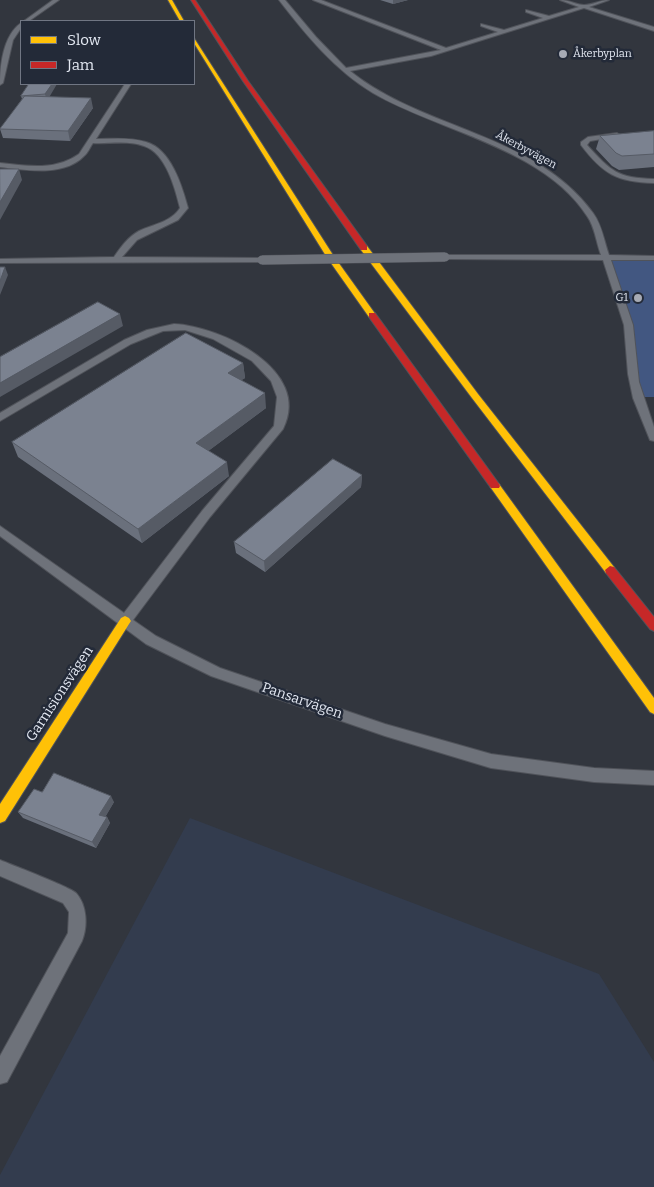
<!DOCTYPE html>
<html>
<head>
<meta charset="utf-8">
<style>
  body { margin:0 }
  #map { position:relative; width:654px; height:1187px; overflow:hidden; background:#32363e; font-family:Bitter,serif }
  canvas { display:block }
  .legend { position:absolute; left:20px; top:20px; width:175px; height:65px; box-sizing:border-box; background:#232a38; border:1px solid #707683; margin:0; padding:6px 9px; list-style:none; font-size:15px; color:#e4e9f3 }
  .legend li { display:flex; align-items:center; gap:10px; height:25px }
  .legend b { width:25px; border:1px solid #707683 }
</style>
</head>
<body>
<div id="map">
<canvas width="654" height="1187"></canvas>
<ul class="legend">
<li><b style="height:6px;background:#ffc107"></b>Slow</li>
<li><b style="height:6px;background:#c62828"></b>Jam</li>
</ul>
</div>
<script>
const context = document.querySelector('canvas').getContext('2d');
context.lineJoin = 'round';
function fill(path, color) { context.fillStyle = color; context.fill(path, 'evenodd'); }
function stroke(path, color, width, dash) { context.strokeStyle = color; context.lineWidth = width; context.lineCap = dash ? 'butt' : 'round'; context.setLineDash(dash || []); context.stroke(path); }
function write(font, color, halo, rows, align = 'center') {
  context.font = font + ' Bitter,serif'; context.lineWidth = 5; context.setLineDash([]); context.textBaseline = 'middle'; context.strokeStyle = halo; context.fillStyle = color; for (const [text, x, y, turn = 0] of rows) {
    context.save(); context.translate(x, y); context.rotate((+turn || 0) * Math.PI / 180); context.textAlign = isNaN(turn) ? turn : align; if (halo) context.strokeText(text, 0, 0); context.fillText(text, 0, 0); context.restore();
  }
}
const built = new Path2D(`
  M 190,818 L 599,974 L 654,1062 L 654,1187 L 0,1187 L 0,1175 Z`);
const green = new Path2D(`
  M 609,259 L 654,260 L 654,397 L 641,397 L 636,375 L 634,337 Z`);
const lane = new Path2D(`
  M 53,0 L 59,0 L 29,21 L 24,21 Z
  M 279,0 L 285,0 L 316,37 L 346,68 L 441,50 L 313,0 L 321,0 L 446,48 L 498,32 L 481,26 L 481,24 L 504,30 L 543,18 L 526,12 L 526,10 L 549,16 L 579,7 L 560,0 C 569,0 577,5 584,5 C 593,5 600,0 609,0 L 589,7 L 654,27 L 654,31 L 584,8 L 431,56 L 350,71 C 423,130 535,133 593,213 C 602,225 604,241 609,255 L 654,256 L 654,260 L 611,260 L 633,325 L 639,382 L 654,427 L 654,441 L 650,440 L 633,398 L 628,374 L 624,325 L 603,260 L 445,259 L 441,257 L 445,255 L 601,255 C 596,242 595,227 587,216 C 544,148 438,131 373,93 C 335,70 306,35 279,0 Z
  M 21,23 L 21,28 L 13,40 L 3,83 L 0,85 C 0,65 3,36 21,23 Z
  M 125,84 L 131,84 L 96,139 C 112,139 130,137 146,142 C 171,149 182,186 188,208 L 178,220 L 137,240 L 122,257 L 262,258 L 265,258 L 265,262 L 0,263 L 0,259 L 114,257 C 121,247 128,237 139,231 C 154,224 171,222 180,208 C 175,188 166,153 144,146 C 128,140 109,144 93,143 C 90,147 88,153 84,156 C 64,177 25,170 0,167 L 0,163 C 28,166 55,171 79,154 Z
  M 617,133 L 620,135 L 619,136 L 590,141 L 587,145 C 611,171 617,178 654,179 L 654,183 C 617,182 603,174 581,145 L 581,142 L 588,137 Z
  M 174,324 C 220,326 313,370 283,429 L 210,517 L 133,620 L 156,636 L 220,668 L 385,724 L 491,754 L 594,768 L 654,771 L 654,785 L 594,782 L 491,768 L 385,736 L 211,676 L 146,644 L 0,536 L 0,526 L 124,613 L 202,511 L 274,426 L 277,397 L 271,381 L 252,361 L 213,339 L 185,330 L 163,331 L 131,344 L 0,421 L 0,413 L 124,340 L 147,330 Z
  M 0,860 C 12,865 70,887 76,893 C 87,905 88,926 82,941 L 7,1082 L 0,1084 L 0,1056 L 68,933 L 69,912 L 63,903 L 0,876 Z`);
const slow = new Path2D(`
  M 168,0 L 172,0 L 184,21 L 180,21 Z
  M 194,38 L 333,255 L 376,315 L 375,317 L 369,317 L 326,256 L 194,43 Z
  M 361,246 L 367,246 L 478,394 L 614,567 L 615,570 L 614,573 L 606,573 L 472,398 L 361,250 Z
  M 495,482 L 499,484 L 654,698 L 654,714 L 650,712 L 491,488 L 490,486 Z
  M 125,616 L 129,618 L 131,621 L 129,624 L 5,821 L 0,823 L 0,804 L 121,618 Z`);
const jam = new Path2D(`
  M 191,0 L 195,0 L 248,81 L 367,246 L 367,250 L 361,250 L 243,81 Z
  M 369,313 L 375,313 L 499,484 L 500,486 L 499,488 L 491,488 L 369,317 Z
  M 610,566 L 614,567 L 654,617 L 654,631 L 650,629 L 606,573 L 605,570 Z`);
const laneBridge = new Path2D(`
  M 262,260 L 445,257`);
const wall = new Path2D(`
  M 380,0 L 408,0 L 393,4 Z
  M 29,84 L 50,97 L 93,108 L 70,141 L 3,138 L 0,129 L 22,99 L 21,96 Z
  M 654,131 L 654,167 L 619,170 L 612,166 L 596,149 L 600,136 Z
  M 243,363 L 245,378 L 241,380 L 266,408 L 208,451 L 229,476 L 142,543 L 18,457 L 12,442 Z
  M 362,475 L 361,487 L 265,572 L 236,553 L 234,542 Z
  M 42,792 L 114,802 L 105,817 L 107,817 L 110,823 L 96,848 L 23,818 L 18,812 Z`);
const shadedWall = new Path2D(`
  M 393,0 L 408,0 L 393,4 Z
  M 52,84 L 57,84 L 47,101 L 45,94 Z
  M 91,98 L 93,108 L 70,141 L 68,131 Z
  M 19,169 L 22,180 L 0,220 L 0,202 Z
  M 5,267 L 8,275 L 0,295 L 0,281 Z
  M 120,314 L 123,326 L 0,397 L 0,383 Z
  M 243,363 L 245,378 L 230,388 L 228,373 Z
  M 265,393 L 266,408 L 199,458 L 196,443 Z
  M 227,462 L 229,476 L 142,543 L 138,529 Z
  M 362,475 L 361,487 L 265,572 L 264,561 Z
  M 111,796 L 114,802 L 103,821 L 99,815 Z
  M 107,817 L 110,823 L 96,848 L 92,842 Z`);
const building = new Path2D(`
  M 29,84 L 52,84 L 45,94 L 21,96 Z
  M 25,96 L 91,98 L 68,131 L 0,129 Z
  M 654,131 L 654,154 L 622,156 L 616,153 L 600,136 Z
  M 0,169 L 19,169 L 0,202 Z
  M 0,267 L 5,267 L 0,281 Z
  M 98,302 L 120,314 L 0,383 L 0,357 Z
  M 186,333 L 243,363 L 228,373 L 265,393 L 196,443 L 227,462 L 138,529 L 12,442 Z
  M 333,459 L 362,475 L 264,561 L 234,542 Z
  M 54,773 L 111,796 L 99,815 L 107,817 L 92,842 L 18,812 L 34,789 L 42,792 Z`);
const markers = [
  [563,54,5,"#a6aab4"],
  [638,298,5,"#a6aab4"]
];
const farPoinames = [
  ["Åkerbyplan",573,54],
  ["G1",628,298,"right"]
];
const farStreetnames = [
  ["Åkerbyvägen",526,150,28]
];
const streetNames = [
  ["Garnisionsvägen",60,694,-57],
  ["Pansarvägen",302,701,19]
];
fill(built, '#333c4e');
fill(green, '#425781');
stroke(lane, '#50535a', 2);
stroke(slow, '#50535a', 2);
stroke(jam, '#50535a', 2);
fill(lane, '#6e727a');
fill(slow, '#ffc107');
fill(jam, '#c62828');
stroke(laneBridge, '#50535a', 10, []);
stroke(laneBridge, '#6e727a', 9);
fill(wall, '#6a707c');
fill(shadedWall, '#565b65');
fill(building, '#7b8290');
stroke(building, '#565b65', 1);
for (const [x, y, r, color] of markers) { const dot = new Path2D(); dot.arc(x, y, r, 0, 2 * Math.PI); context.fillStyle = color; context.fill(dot); stroke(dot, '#232a38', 2); }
write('11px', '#e4e9f3', '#232a38', farPoinames, 'left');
write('11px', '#e4e9f3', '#232a38', farStreetnames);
write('14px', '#e4e9f3', '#232a38', streetNames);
</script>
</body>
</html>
